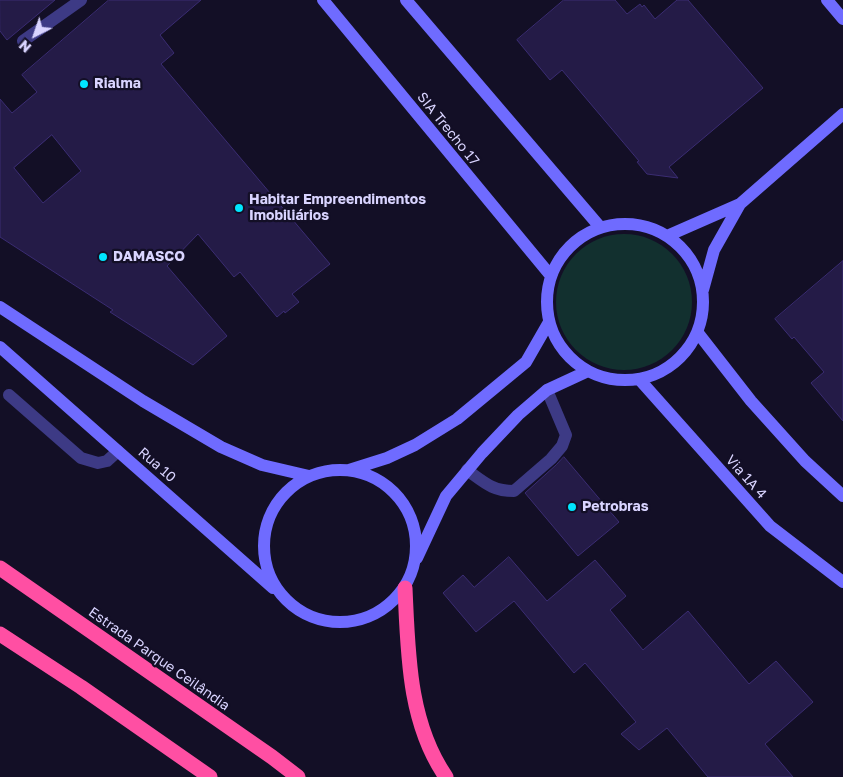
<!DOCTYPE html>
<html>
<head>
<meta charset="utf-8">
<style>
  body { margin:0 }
  #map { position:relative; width:843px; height:777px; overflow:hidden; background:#130f26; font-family:"Golos Text",sans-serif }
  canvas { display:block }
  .north { position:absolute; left:10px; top:10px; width:50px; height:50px; -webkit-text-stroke:4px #130f26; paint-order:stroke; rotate:221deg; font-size:14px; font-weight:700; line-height:20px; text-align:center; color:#d9d4ff }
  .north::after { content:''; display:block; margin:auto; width:18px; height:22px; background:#d9d4ff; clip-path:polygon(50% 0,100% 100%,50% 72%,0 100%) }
</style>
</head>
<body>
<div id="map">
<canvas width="843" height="777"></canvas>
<div class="north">N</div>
</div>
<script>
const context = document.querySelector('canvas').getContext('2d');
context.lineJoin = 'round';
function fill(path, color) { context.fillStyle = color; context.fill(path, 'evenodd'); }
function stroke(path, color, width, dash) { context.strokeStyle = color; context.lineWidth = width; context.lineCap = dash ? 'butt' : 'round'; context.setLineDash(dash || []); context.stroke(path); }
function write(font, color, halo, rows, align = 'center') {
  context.font = font + ' "Golos Text",sans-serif'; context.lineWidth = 4.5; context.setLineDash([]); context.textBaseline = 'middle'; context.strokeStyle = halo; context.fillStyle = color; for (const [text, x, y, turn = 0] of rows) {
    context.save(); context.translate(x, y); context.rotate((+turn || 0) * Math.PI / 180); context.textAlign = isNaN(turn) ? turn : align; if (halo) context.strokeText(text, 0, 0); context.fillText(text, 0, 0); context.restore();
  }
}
const green = new Path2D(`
  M556 302a68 68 0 1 1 136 0a68 68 0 1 1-136 0Z`);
const building = new Path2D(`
  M 0,0 L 55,0 L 7,40 L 0,31 Z
  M 109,0 L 201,0 L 160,35 L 174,53 L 161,64 L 330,264 L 292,294 L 299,302 L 285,313 L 284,311 L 277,317 L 240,272 L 234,277 L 198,234 L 167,266 L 227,336 L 193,365 L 110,312 L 113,310 L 0,237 L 0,99 L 12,113 L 37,92 L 22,75 ZM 52,135 L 81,171 L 43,203 L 14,168 Z
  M 564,0 L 615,0 L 627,14 L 640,4 L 642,7 L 644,5 L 655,19 L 677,0 L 688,0 L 763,88 L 669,167 L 678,178 L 647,174 L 637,162 L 639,161 L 562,70 L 550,80 L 517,40 Z
  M 843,261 L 843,421 L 811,383 L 824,372 L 794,337 L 792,339 L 775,319 Z
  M 564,457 L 619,522 L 578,556 L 525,493 L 556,465 Z
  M 509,557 L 547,601 L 595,560 L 626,596 L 610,610 L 643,650 L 688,611 L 749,684 L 776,661 L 813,702 L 765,744 L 793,777 L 708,777 L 667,728 L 639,750 L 621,734 L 636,722 L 585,663 L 574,673 L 514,601 L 476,632 L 443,593 L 463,575 L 474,587 Z`);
const lane = new Path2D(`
  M 23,41 L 81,0
  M 9,395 L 81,458 L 98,463 L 107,461 L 118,451
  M 467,470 C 484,482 492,491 514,491 L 551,459 L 562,446 L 566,435 L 547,390`);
const secondary = new Path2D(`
  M 323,0 L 551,276
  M 406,0 L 600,227
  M 827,0 L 843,19
  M547 302a78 78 0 1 1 156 0a78 78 0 1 1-156 0Z
  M 667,236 L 740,204 L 843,114
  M 703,290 L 714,250 L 740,204
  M 0,307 L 143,401 L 221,447 L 262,465 L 309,476
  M 698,333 L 751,401 L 805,461 L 843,496
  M 0,347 L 273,588
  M 639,379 L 770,526 L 843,582
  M 349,470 L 387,458 L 415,445 L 457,419 L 526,362 L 549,322
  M264 546a76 76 0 1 1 152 0a76 76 0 1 1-152 0Z
  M 417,558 L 446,496 L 482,453 L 518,415 L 547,390 L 588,371`);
const highway = new Path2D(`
  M 0,568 L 272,757 L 298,777
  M 405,588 C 408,652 408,722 446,777
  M 0,634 L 81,687 L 210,777`);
const markers = [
  [84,84,5,"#00e5ff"],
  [239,208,5,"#00e5ff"],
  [103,257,5,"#00e5ff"],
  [572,507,5,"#00e5ff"]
];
const poiNames = [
  ["Rialma",94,84],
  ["Habitar Empreendimentos",249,200],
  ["Imobiliários",249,216],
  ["DAMASCO",113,257],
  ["Petrobras",582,507]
];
const streetNames = [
  ["SIA Trecho 17",448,129,51],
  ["Rua 10",157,465,41],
  ["Via 1A 4",746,477,48],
  ["Estrada Parque Ceilândia",159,659,35]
];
fill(green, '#12302f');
fill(building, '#241b47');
stroke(building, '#3b2d73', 1);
stroke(lane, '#3d3a85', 12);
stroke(secondary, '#6f6bff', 12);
stroke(highway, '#ff4fa3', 15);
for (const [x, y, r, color] of markers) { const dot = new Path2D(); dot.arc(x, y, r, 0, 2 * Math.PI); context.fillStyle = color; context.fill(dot); stroke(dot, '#130f26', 2); }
write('bold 14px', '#d9d4ff', '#130f26', poiNames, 'left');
write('14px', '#d9d4ff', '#130f26', streetNames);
</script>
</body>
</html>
